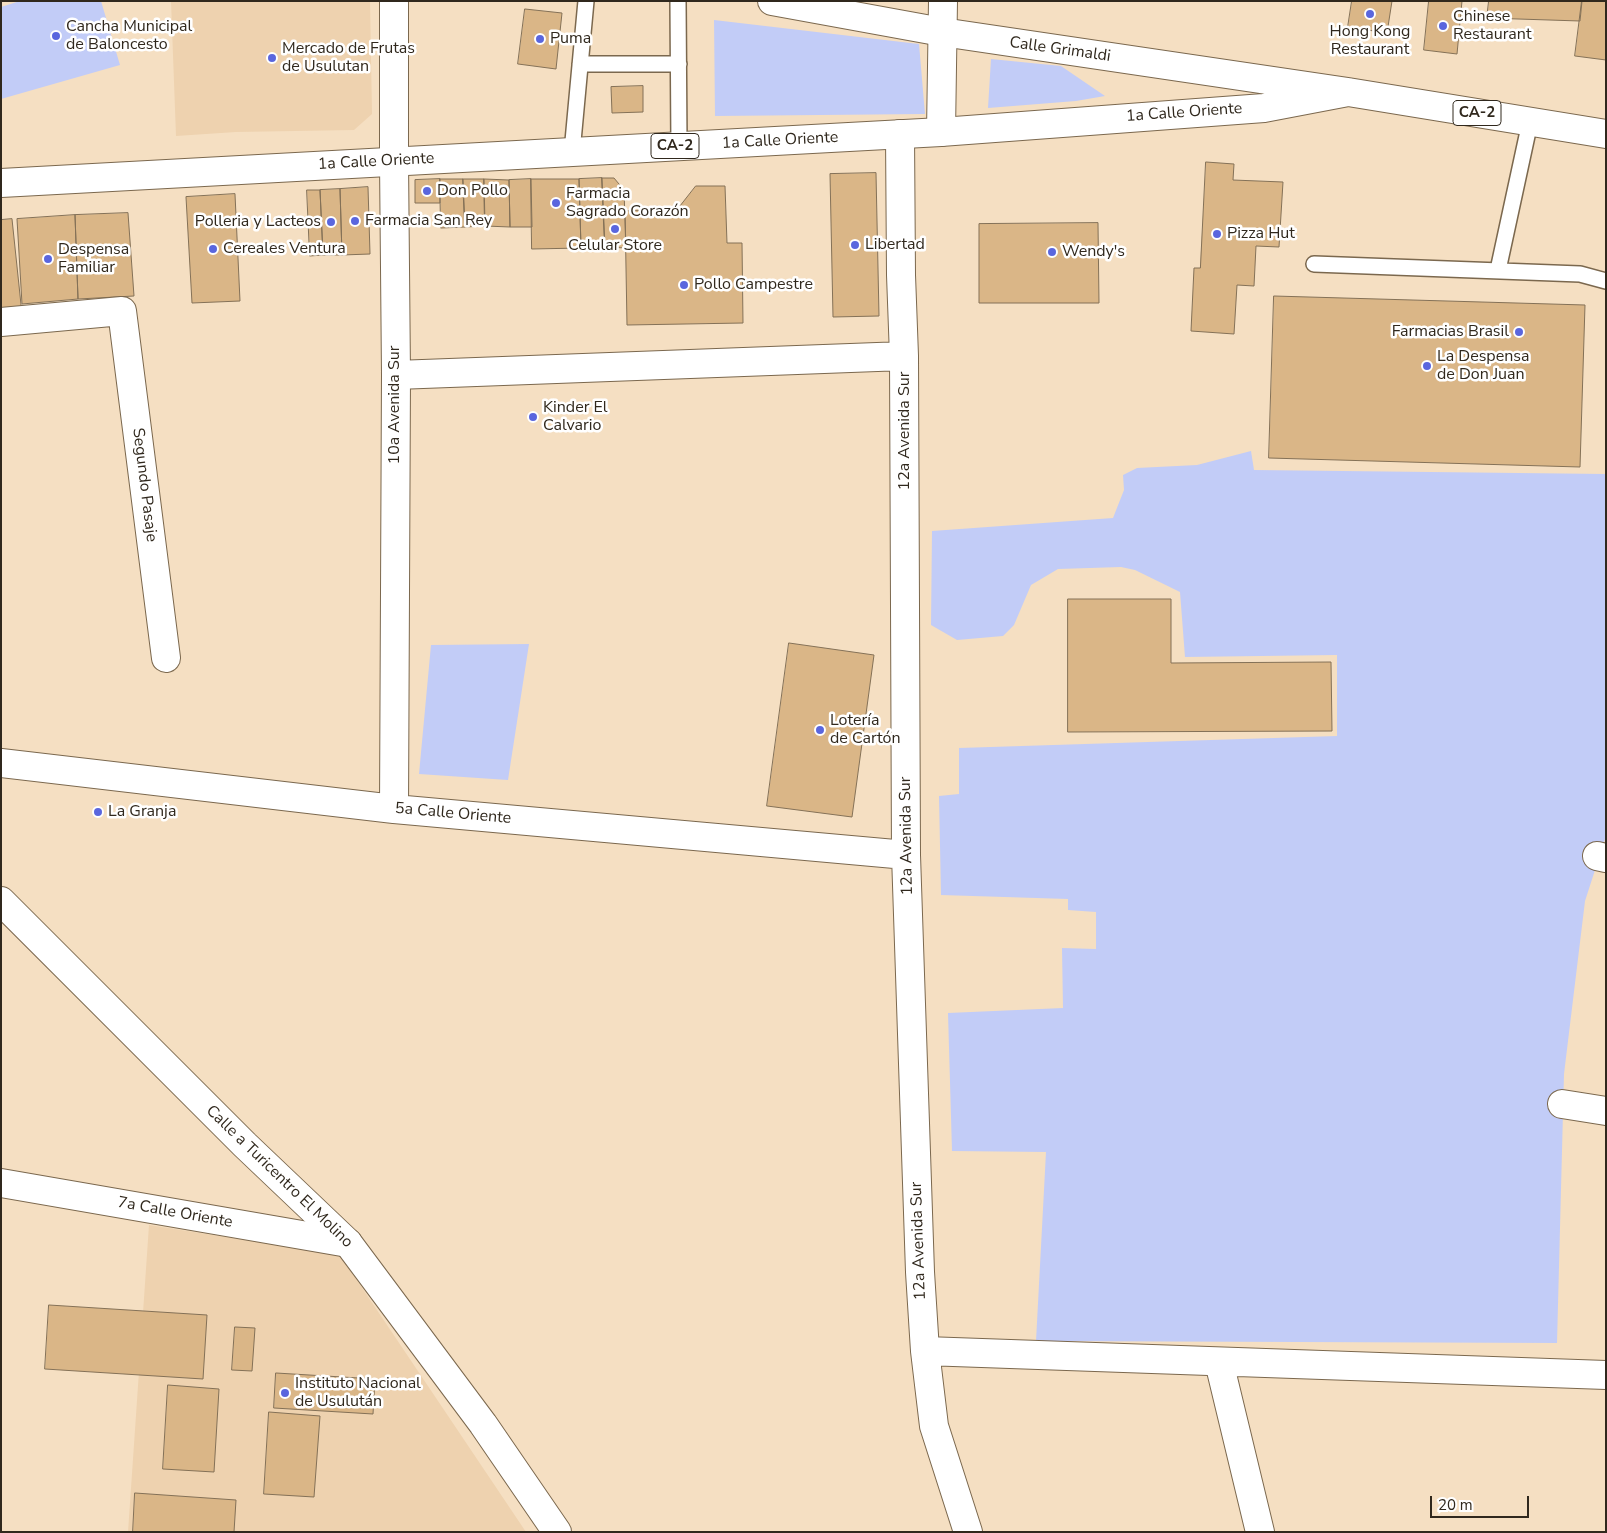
<!DOCTYPE html>
<html>
<head>
<meta charset="utf-8">
<style>
  body { margin:0 }
  #map { position:relative; width:1607px; height:1533px; overflow:hidden; background:#f5dfc2; font-family:"Nunito Sans",sans-serif }
  canvas { display:block }
  .frame { position:absolute; inset:0; border:2px solid #30281d; pointer-events:none }
  .scale { position:absolute; left:1430px; top:1496px; width:99px; height:22px; box-sizing:border-box; border:2px solid #30281d; border-top:0; padding-left:6px; font-size:15px; line-height:18px; white-space:nowrap; color:#30281d; -webkit-text-stroke:4px #fff; paint-order:stroke }
</style>
</head>
<body>
<div id="map">
<canvas width="1607" height="1533"></canvas>
<div class="frame"></div>
<div class="scale">20 m</div>
</div>
<script>
const context = document.querySelector('canvas').getContext('2d');
context.lineJoin = 'round';
function fill(path, color) { context.fillStyle = color; context.fill(path, 'evenodd'); }
function stroke(path, color, width, dash) { context.strokeStyle = color; context.lineWidth = width; context.lineCap = dash ? 'butt' : 'round'; context.setLineDash(dash || []); context.stroke(path); }
function write(font, color, halo, rows, align = 'center') {
  context.font = font + ' "Nunito Sans",sans-serif'; context.lineWidth = 5; context.setLineDash([]); context.textBaseline = 'middle'; context.strokeStyle = halo; context.fillStyle = color; for (const [text, x, y, turn = 0] of rows) {
    context.save(); context.translate(x, y); context.rotate((+turn || 0) * Math.PI / 180); context.textAlign = isNaN(turn) ? turn : align; if (halo) context.strokeText(text, 0, 0); context.fillText(text, 0, 0); context.restore();
  }
}
const built = new Path2D(`
  M 171,1 L 370,1 L 372,114 L 354,130 L 236,132 L 176,136 Z
  M 149,1225 L 340,1255 L 526,1532 L 128,1532 Z`);
const green = new Path2D(`
  M 20,1 L 101,1 L 120,65 L 1,99 L 1,7 Z
  M 714,20 L 919,44 L 925,114 L 715,116 Z
  M 991,59 L 1061,66 L 1105,96 L 1076,101 L 988,108 Z
  M 1251,451 L 1254,470 L 1606,474 L 1606,836 L 1585,901 L 1564,1074 L 1557,1343 L 1036,1341 L 1046,1152 L 952,1151 L 948,1013 L 1063,1008 L 1062,948 L 1096,949 L 1096,912 L 1068,910 L 1068,899 L 941,895 L 939,796 L 959,794 L 959,748 L 1337,736 L 1337,655 L 1185,657 L 1180,592 L 1135,570 L 1121,567 L 1058,569 L 1031,585 L 1014,625 L 1003,636 L 957,640 L 931,625 L 932,531 L 1113,518 L 1124,490 L 1123,475 L 1137,468 L 1197,465 Z
  M 529,644 L 508,780 L 419,774 L 431,645 Z`);
const building = new Path2D(`
  M 1352,1 L 1392,1 L 1387,33 L 1348,27 Z
  M 1429,1 L 1462,1 L 1457,54 L 1424,50 Z
  M 1489,1 L 1582,1 L 1580,21 L 1487,18 Z
  M 1582,1 L 1606,1 L 1606,60 L 1575,56 Z
  M 525,9 L 562,13 L 556,69 L 518,64 Z
  M 643,86 L 643,112 L 612,113 L 611,87 Z
  M 1206,162 L 1234,164 L 1233,180 L 1283,182 L 1279,247 L 1256,246 L 1254,286 L 1237,285 L 1234,334 L 1191,331 L 1194,268 L 1200,268 Z
  M 876,173 L 879,316 L 833,317 L 830,174 Z
  M 602,178 L 614,178 L 624,190 L 626,248 L 605,247 Z
  M 602,178 L 605,247 L 581,248 L 579,179 Z
  M 440,179 L 440,203 L 415,203 L 415,180 Z
  M 440,179 L 463,179 L 465,227 L 441,228 Z
  M 463,179 L 484,179 L 485,226 L 465,227 Z
  M 484,179 L 509,180 L 510,227 L 485,226 Z
  M 531,179 L 579,179 L 581,248 L 532,249 Z
  M 531,179 L 532,227 L 510,227 L 509,180 Z
  M 696,186 L 725,186 L 727,243 L 742,243 L 743,323 L 627,325 L 625,211 L 678,208 Z
  M 368,187 L 370,254 L 342,255 L 340,189 Z
  M 340,189 L 342,255 L 323,255 L 320,190 Z
  M 307,190 L 320,190 L 323,255 L 310,256 Z
  M 235,194 L 240,301 L 192,303 L 186,197 Z
  M 128,213 L 134,296 L 78,299 L 75,215 Z
  M 75,215 L 78,299 L 22,304 L 17,219 Z
  M 12,219 L 22,314 L 1,314 L 1,220 Z
  M 1098,223 L 1099,303 L 979,303 L 979,224 Z
  M 1274,296 L 1585,305 L 1580,467 L 1269,458 Z
  M 1068,599 L 1171,599 L 1171,663 L 1331,662 L 1332,731 L 1068,732 Z
  M 789,643 L 874,655 L 852,817 L 767,806 Z
  M 49,1305 L 207,1315 L 203,1379 L 45,1369 Z
  M 235,1327 L 255,1328 L 252,1371 L 232,1370 Z
  M 276,1373 L 375,1379 L 373,1414 L 274,1408 Z
  M 168,1385 L 219,1389 L 214,1472 L 163,1469 Z
  M 269,1412 L 320,1416 L 314,1497 L 264,1494 Z
  M 135,1493 L 236,1500 L 234,1532 L 133,1532 Z`);
const service = new Path2D(`
  M 678,1 L 679,146
  M 580,64 L 679,64
  M 572,152 L 586,1
  M 1314,264 L 1580,274 L 1606,281
  M 1498,270 L 1530,122`);
const minor = new Path2D(`
  M 941,132 L 943,1
  M 900,134 L 901,275 L 904,356 L 906,855 L 920,1272 L 925,1351 L 934,1426 L 968,1532
  M 1,322 L 122,311 L 166,658
  M 396,375 L 904,356
  M 1,763 L 394,809 L 906,855
  M 394,809 L 396,375 L 394,161 L 394,1
  M 1597,856 L 1606,858
  M 1562,1104 L 1606,1111
  M 1,1183 L 348,1243
  M 925,1351 L 1606,1375
  M 1219,1362 L 1260,1532`);
const tertiary = new Path2D(`
  M 1,901 L 245,1145 L 348,1243 L 483,1424 L 557,1532`);
const primary = new Path2D(`
  M 772,1 L 942,32 L 1348,92 L 1606,134
  M 1,183 L 941,132 L 1264,108 L 1348,92`);
const markers = [
  [1370,14,5,"#5a66de"],
  [1443,26,5,"#5a66de"],
  [56,36,5,"#5a66de"],
  [540,39,5,"#5a66de"],
  [272,58,5,"#5a66de"],
  [427,191,5,"#5a66de"],
  [556,203,5,"#5a66de"],
  [355,221,5,"#5a66de"],
  [331,222,5,"#5a66de"],
  [615,229,5,"#5a66de"],
  [1217,234,5,"#5a66de"],
  [855,245,5,"#5a66de"],
  [213,249,5,"#5a66de"],
  [1052,252,5,"#5a66de"],
  [48,259,5,"#5a66de"],
  [684,285,5,"#5a66de"],
  [1519,332,5,"#5a66de"],
  [1427,366,5,"#5a66de"],
  [533,417,5,"#5a66de"],
  [820,730,5,"#5a66de"],
  [98,812,5,"#5a66de"],
  [285,1393,5,"#5a66de"]
];
const shields = [
  [1477,113,48],
  [675,146,48]
];
const shieldNames = [
  ["CA-2",1477,113],
  ["CA-2",675,146]
];
const poiNames = [
  ["Chinese",1453,17],
  ["Restaurant",1453,35],
  ["Cancha Municipal",66,27],
  ["de Baloncesto",66,45],
  ["Hong Kong",1370,32,"center"],
  ["Restaurant",1370,50,"center"],
  ["Puma",550,39],
  ["Mercado de Frutas",282,49],
  ["de Usulutan",282,67],
  ["Don Pollo",437,191],
  ["Farmacia",566,194],
  ["Sagrado Corazón",566,212],
  ["Farmacia San Rey",365,221],
  ["Polleria y Lacteos",321,222,"right"],
  ["Pizza Hut",1227,234],
  ["Libertad",865,245],
  ["Celular Store",615,246,"center"],
  ["Cereales Ventura",223,249],
  ["Despensa",58,250],
  ["Familiar",58,268],
  ["Wendy's",1062,252],
  ["Pollo Campestre",694,285],
  ["Farmacias Brasil",1509,332,"right"],
  ["La Despensa",1437,357],
  ["de Don Juan",1437,375],
  ["Kinder El",543,408],
  ["Calvario",543,426],
  ["Lotería",830,721],
  ["de Cartón",830,739],
  ["La Granja",108,812],
  ["Instituto Nacional",295,1384],
  ["de Usulután",295,1402]
];
const streetNames = [
  ["Calle Grimaldi",1060,50,8],
  ["1a Calle Oriente",1184,113,-4],
  ["1a Calle Oriente",780,141,-3],
  ["1a Calle Oriente",376,162,-3],
  ["10a Avenida Sur",395,405,-90],
  ["12a Avenida Sur",905,431,-90],
  ["Segundo Pasaje",144,485,83],
  ["5a Calle Oriente",453,814,5],
  ["12a Avenida Sur",907,836,-91],
  ["Calle a Turicentro El Molino",279,1177,44],
  ["7a Calle Oriente",175,1213,10],
  ["12a Avenida Sur",919,1241,-92]
];
fill(built, '#eed2af');
fill(green, '#c2ccf7');
fill(building, '#dab687');
stroke(building, '#847157', 1);
stroke(service, '#7b684e', 18);
stroke(minor, '#7b684e', 30);
stroke(tertiary, '#7b684e', 30);
stroke(primary, '#7b684e', 30);
stroke(service, '#fff', 15);
stroke(minor, '#fff', 28);
stroke(tertiary, '#fff', 28);
stroke(primary, '#fff', 28);
for (const [x, y, r, color] of markers) { const dot = new Path2D(); dot.arc(x, y, r, 0, 2 * Math.PI); context.fillStyle = color; context.fill(dot); stroke(dot, '#fff', 2); }
for (const [x, y, w] of shields) { const box = new Path2D(); box.roundRect(x - w / 2, y - 12.5, w, 25, 4); context.fillStyle = '#fff'; context.fill(box); stroke(box, '#30281d', 1); }
write('bold 15px', '#30281d', null, shieldNames);
write('16px', '#30281d', '#fff', poiNames, 'left');
write('16px', '#30281d', '#fff', streetNames);
</script>
</body>
</html>
